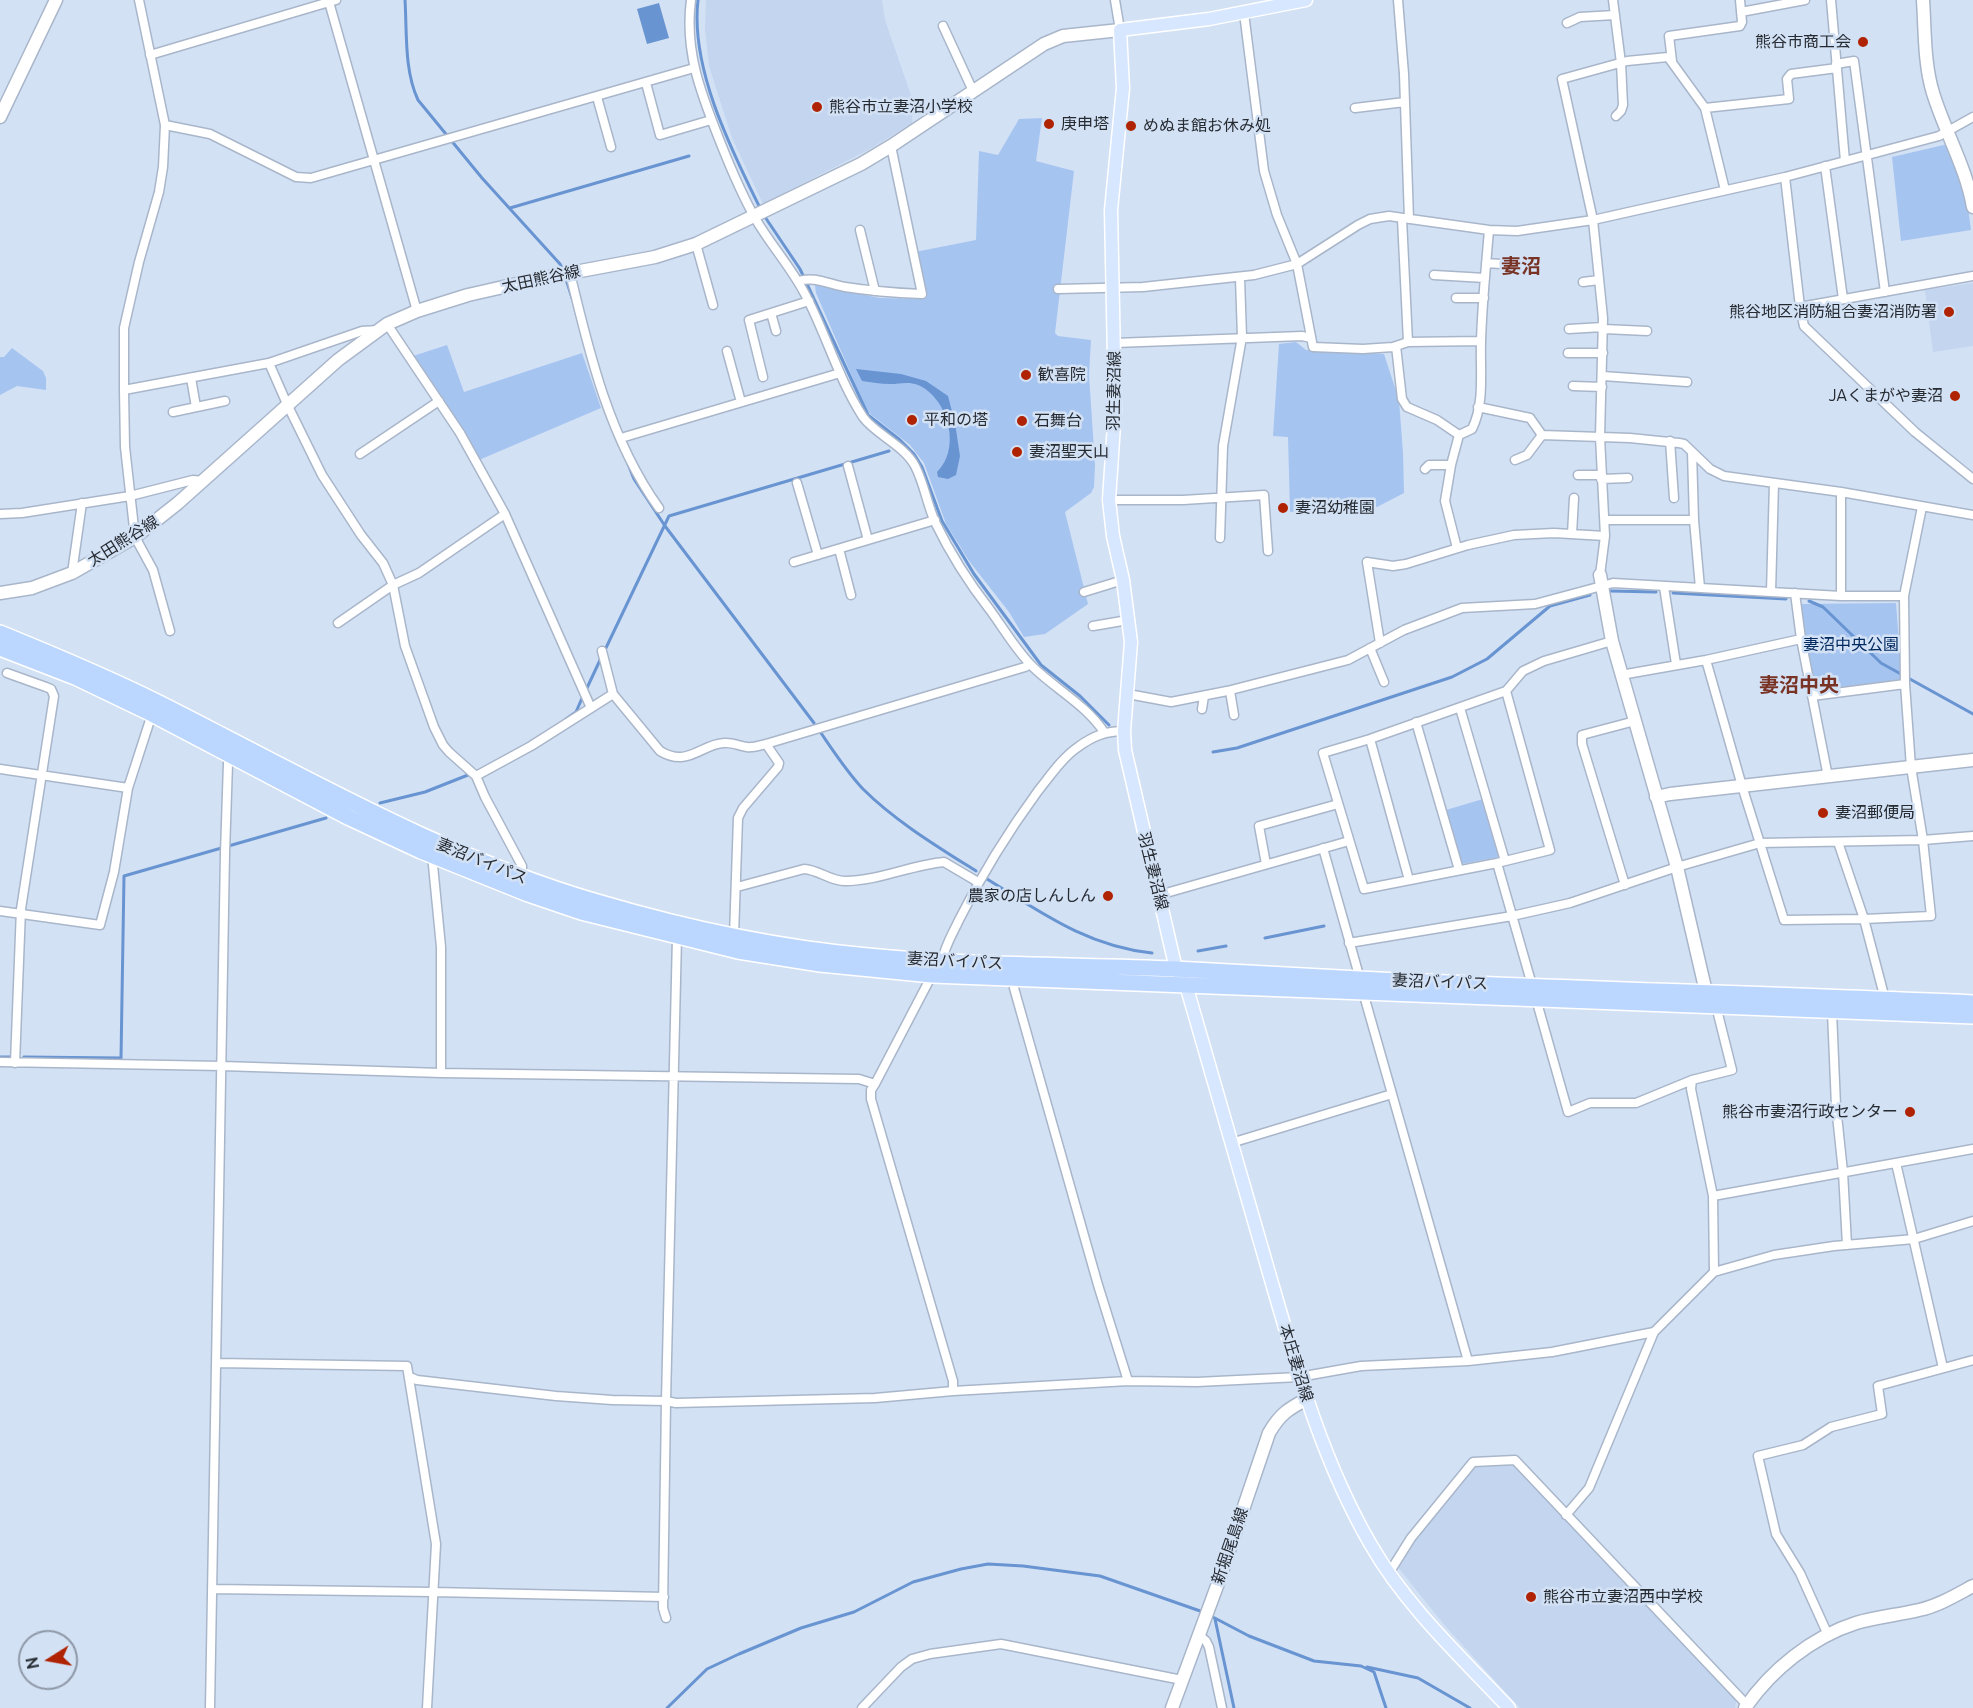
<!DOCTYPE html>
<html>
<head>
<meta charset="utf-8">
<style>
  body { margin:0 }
  #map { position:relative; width:1973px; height:1708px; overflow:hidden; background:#d3e1f5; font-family:Ubuntu,sans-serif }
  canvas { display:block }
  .north { position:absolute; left:18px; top:1630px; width:60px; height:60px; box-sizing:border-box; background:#d3e1f5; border:2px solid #8e98a7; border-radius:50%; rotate:259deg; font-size:16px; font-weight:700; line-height:24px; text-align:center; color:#262b32 }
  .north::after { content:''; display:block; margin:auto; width:21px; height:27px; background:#af2202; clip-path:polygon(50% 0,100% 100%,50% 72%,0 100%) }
</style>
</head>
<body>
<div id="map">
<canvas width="1973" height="1708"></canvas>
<div class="north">N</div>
</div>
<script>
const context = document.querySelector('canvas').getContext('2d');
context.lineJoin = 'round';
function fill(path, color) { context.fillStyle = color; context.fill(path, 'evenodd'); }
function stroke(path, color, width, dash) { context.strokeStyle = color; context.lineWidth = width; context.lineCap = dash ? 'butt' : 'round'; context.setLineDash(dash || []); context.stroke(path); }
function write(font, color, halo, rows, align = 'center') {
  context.font = font + ' Ubuntu,"Noto Sans JP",sans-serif'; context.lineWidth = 5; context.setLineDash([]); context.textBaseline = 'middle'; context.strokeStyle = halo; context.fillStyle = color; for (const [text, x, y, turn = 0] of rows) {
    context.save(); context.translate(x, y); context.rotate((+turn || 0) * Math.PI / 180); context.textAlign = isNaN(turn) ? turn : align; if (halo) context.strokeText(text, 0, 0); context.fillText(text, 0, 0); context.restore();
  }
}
const built = new Path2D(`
  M 706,0 L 882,0 L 885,20 L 913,101 L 912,123 L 870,149 L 763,204 L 732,138 L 709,66 L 705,28 Z
  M 1973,283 L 1973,346 L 1933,352 L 1925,290 Z
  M 1513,1464 L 1737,1697 L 1735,1708 L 1520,1708 L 1446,1627 L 1397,1566 L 1442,1504 L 1474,1467 Z`);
const green = new Path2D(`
  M 1042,118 L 1036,161 L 1074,171 L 1055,333 L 1058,336 L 1091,340 L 1089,375 L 1095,465 L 1094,487 L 1091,493 L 1065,512 L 1088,604 L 1045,634 L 1024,637 L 1009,612 L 969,561 L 946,524 L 924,463 L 910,445 L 869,413 L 866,409 L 816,293 L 815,285 L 880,298 L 924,299 L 915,252 L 976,240 L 979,151 L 998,155 L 1019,119 Z
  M 1948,144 L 1966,192 L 1971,230 L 1901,241 L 1892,157 Z
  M 1296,342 L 1306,350 L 1384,354 L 1399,400 L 1403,453 L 1404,493 L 1377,507 L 1290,512 L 1288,437 L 1273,436 L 1279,344 Z
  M 447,345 L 464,392 L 582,353 L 601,408 L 479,460 L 473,446 L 413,356 Z
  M 12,348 L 43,371 L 46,378 L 46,390 L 17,386 L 0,395 L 0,357 L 4,357 Z
  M 1896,603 L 1902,681 L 1815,692 L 1800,604 Z
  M 1483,799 L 1500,857 L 1461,864 L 1446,810 Z`);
const water = new Path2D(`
  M 659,3 L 669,38 L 647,44 L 637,9 Z
  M 856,369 L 901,374 L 926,381 L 948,396 L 955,423 L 960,456 L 956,475 L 948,479 L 938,477 L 937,472 C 962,448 948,398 918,385 C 908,381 900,384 890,384 C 881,384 871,382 862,381 Z`);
const stream = new Path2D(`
  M 405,0 C 407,32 404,70 418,100 L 482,178 L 560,264 L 563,270
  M 698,0 C 690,68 731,149 760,208
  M 510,208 L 689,156
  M 763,214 L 800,269 L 868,415 L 900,440 L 914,454 L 922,467 L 942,521 L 974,574 L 1041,665 L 1080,696 L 1109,725
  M 565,276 L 572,298
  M 628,464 L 634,479 L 665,526 L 814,723
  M 1611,591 L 1656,592
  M 1673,593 L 1786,599
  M 1809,601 L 1823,607 L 1881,663 L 1973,714
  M 604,652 L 669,516 L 889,451
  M 586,690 L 601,658
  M 566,719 L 576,712 L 583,696
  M 821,733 C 834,752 847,772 863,789 C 895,821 938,847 976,871
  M 1213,752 L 1237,748 L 1452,677 L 1487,659 L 1550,606 L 1590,595
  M 380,803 L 425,792 L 468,775
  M 987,879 C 1042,913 1087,946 1152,953
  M 1265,938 L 1324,926
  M 1198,951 L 1226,946
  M 0,1057 L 11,1057
  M 24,1057 L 121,1058 L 124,876 L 326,818
  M 1209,1615 L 1249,1636 L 1314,1661 L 1361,1666 L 1374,1672 L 1386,1708
  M 1215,1619 L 1234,1708
  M 1367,1667 L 1418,1678 L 1470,1708
  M 667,1708 L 707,1669 L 739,1654 L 801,1628 L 854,1612 L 913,1582 L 961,1569 L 988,1564 L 1023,1566 L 1100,1576 L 1203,1612`);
const street = new Path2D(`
  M 139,0 L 165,125 L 163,167 L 159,192 L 139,262 L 124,328 L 124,390 L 125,447 L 135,537 L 153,570 L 170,631
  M 691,0 C 684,53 702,96 721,144 C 731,169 742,195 755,218 C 771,246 793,269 807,298 C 827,337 839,380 863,417 C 875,434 904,445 915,466 C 924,483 927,504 935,522 C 950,553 969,583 990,610 C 1004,629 1017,652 1034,668 C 1057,690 1086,705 1104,732
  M 1115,0 L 1120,30
  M 1398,0 L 1404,74 L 1409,219
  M 1613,0 L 1621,63 L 1623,105 L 1621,111 L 1616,116
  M 1831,0 L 1845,161
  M 329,2 L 417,311
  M 1741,12 L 1805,0
  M 1244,13 L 1264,171 L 1277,215 L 1297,264 L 1313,347 L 1363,349 L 1393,347 L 1408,342 L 1481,341
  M 1567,23 L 1580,17 L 1615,15
  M 943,26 L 973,91
  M 150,55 L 336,0
  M 1672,61 L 1669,36 L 1740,26 L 1742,22 L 1740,0
  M 1836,64 L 1854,61 L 1885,292
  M 646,83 L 660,135 L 711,120
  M 597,97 L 611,147
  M 1355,108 L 1405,102
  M 1705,108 L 1789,99 L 1787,79 L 1791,74 L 1837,68
  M 165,125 L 210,134 L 296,177 L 311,178 L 694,68
  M 1825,166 L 1843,299
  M 1785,177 L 1800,307 L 1804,326 L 1915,432 L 1973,479
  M 1402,219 L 1408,342
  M 860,230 L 875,291
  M 696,244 L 713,305
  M 1486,263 L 1531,266
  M 570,273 C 589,353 610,440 659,508
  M 1434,275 L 1485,278
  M 798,281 C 815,276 828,284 845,287 C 870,291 896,293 922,294 L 891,146
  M 1583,282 L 1599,280
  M 1058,289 L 1143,287 L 1254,275 L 1297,264 L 1358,225 L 1370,219 L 1389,216 L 1489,230 L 1517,231 L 1593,220 L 1785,177 L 1939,136 L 1973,117
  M 1456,298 L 1484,298
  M 1800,307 L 1973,276
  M 771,313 L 776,331
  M 387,324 L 460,433 L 505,514 L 591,708
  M 1569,329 L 1603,327
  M 1604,329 L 1647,331
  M 1115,343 L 1302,336 L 1311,338
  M 1396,346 L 1402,399 L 1407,407 L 1437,420 L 1459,435
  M 727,351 L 741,402
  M 1568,353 L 1603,353
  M 269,363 L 287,404 L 322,475 L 361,535 L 383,563 L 393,585 L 405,646 L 434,727 L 443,745 L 449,752 L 476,776 L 485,797 L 522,866 L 522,877
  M 1603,376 L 1687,382
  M 763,377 L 749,320 L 809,301
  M 191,378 L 196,407
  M 1573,386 L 1602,387
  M 124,390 L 269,363 L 362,331 L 379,330
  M 1478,407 L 1530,418 L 1542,435 L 1630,438 L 1679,443 L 1684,444 L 1710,469 L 1724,476 L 1841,492 L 1973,515
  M 173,412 L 225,401
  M 621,438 L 840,373
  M 1670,441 L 1674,498
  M 1692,452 L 1694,520 L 1700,588
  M 360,454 L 439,401
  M 1515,460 L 1527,455 L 1542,435
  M 848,466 L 868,540
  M 1425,469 L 1429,465 L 1451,465
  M 1578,475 L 1601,475
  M 1601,479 L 1628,478
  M 797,483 L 818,555
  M 1841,492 L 1841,596
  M 1109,500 L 1183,500 L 1264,495 L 1268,551
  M 0,514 L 22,513 L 130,496 L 193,480 L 203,481
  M 1605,520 L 1694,520
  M 1572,534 L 1574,498
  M 1220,538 L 1223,446 L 1242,337 L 1240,278
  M 1457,548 L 1445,501 L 1451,465 L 1459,435 L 1472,429 C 1485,403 1480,370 1481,342 C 1482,304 1486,267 1489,230
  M 839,549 L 851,595
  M 794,562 L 935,520
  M 72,573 L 82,503
  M 1600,575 L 1605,536 L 1600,437 L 1603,318 L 1593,220 L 1562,79 L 1627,61 L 1668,57 L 1705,108 L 1725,190
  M 1664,587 L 1676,664
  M 1084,592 L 1123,580
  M 1771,592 L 1774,483
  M 1795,593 L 1801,639 L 1828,777
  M 338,623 L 393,585 L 419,573 L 505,514
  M 1093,626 L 1128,620
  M 1380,643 L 1367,562 L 1393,566 L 1406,564 L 1468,545 L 1514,535 L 1554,533 L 1605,536
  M 1370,648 L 1384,682
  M 602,651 L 613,694
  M 1706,660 L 1742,786 L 1784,920 L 1864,919 L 1931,916 L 1923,840 L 1911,767 L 1905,684 L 1904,596
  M 7,673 L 46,687 L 51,689 L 54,696 L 21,909 L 15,1063
  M 1621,675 L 1706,660 L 1801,639
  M 1230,691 L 1234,715
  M 1506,691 L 1550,850 L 1497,863 L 1364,889 L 1323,753 L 1370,739 L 1506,691 L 1523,671 L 1544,661 L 1612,641
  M 1128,694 L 1171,702 L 1227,691 L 1348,660 L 1404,630 L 1462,608 L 1535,604 L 1613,583 L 1841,596 L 1904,596 L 1922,507
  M 1812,696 L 1905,684
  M 1460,708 L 1505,861
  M 1202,709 L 1204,696
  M 1416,722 L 1459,870
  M 1370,739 L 1409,880
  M 0,769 L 128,788
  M 476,776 L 531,746 L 613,694 L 660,751 C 688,768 701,744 724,743 C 732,742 739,746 747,747 C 753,748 761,745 766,744 L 1025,667 L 1030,664
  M 1838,842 L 1864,919 L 1885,999
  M 1323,848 L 1360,979
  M 432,855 L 441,947 L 441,1073
  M 1497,863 L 1532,985
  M 1266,864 L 1259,826 L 1338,804
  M 1625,885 L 1582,744 L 1582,735 L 1635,721
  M 737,887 L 804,869 C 819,870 830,881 845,881 C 878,881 911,865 944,862 L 978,882
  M 1159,895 L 1349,841
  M 0,911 L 100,925 L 114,872 L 128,788 L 152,714
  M 734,936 L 738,818 L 743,808 L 778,767 L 779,763 L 766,744
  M 1349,943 L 1512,916 L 1570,903 L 1677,867 L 1760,843 L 1923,840 L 1973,836
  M 942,962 C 944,947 953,933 959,920 C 982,874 1008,832 1038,791 C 1050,776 1062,758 1078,747 C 1093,736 1106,731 1124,731
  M 932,975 L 875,1084 L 871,1090 L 871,1099 L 953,1381 L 953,1391
  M 1014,978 L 1014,988 L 1098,1285 L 1128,1381
  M 1363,992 L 1468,1361
  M 1536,999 L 1568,1112 L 1590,1103 L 1636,1103 L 1692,1080 L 1732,1070 L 1716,1006
  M 1832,1012 L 1836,1106 L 1843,1172 L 1847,1245
  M 0,1062 L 222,1066 L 441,1073 L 859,1079 L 875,1084
  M 1692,1080 L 1691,1089 L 1713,1196 L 1714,1272
  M 1231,1143 L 1392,1094
  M 1896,1163 L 1943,1368
  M 1713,1196 L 1973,1149
  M 217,1363 L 407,1366 L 436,1544 L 427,1708
  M 410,1377 L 417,1380 L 556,1396 L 612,1400 L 666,1401 L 676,1403 L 875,1398 L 953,1391 L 1128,1381 L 1197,1382 L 1299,1377 L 1361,1366 L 1468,1361 L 1552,1352 L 1654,1332
  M 1566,1515 L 1589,1488 L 1654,1332 L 1714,1272 L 1774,1255 L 1834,1246 L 1914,1239 L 1973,1221
  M 1389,1573 L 1411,1538 L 1473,1462 L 1515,1460 L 1747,1705
  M 212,1589 L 433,1592 L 664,1597
  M 666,1618 L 663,1608 L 666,1401 L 677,937
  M 1199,1635 L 1206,1641 L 1209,1647 L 1222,1708
  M 1828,1635 L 1800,1573 L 1776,1534 L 1758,1456 L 1803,1445 L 1831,1427 L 1882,1414 L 1878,1386 L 1973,1360
  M 210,1708 L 225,853 L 228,763 L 231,752
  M 862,1708 L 901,1667 L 912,1659 L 930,1654 L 1001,1644 L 1182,1680`);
const secondary = new Path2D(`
  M 1923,0 C 1925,30 1924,64 1933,93 C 1945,132 1966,167 1973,207
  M 0,117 L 56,0
  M 1600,575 L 1612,641 L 1677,867 L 1706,992
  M 0,593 L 32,588 L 72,573 L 135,537 L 178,503 L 338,360 L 387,324 L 417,311 L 468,295 L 543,278 L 655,257 L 696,244 L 861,164 L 891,146 L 1044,44 L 1063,36 L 1120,30
  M 1656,797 L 1670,794 L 1973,760
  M 1172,1708 L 1217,1586 L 1269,1433 C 1280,1414 1288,1409 1307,1399
  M 1745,1708 C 1771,1670 1812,1637 1856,1623 C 1876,1617 1898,1615 1919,1610 C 1938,1606 1956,1595 1973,1586`);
const primary = new Path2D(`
  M 1306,0 L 1209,19 L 1120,30 L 1123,88 L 1111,210 L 1115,409 L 1109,500 L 1113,536 L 1123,580 L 1131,642 L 1124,731 L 1125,750 L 1176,969 L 1186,985 C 1213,1081 1241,1177 1269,1273 C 1296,1366 1322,1461 1371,1545 C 1406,1606 1461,1657 1509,1708`);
const highway = new Path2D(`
  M 0,633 C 54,655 107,677 159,703 C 304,776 440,856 597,902 C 685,928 776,948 868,956 C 970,966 1072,965 1175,969 C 1236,972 1297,976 1359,979 C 1563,989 1768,994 1973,1003
  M 0,648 L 75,677 L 152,714 L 348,817 L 421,851 L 528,894 L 581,912 L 738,951 L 820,964 L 932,975 L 1973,1016`);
const markers = [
  [1863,42,6,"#af2202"],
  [817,107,6,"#af2202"],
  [1049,124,6,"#af2202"],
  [1131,126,6,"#af2202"],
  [1949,312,6,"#af2202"],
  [1026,375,6,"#af2202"],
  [1955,396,6,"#af2202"],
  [912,420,6,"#af2202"],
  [1022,421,6,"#af2202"],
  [1017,452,6,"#af2202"],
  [1283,508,6,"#af2202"],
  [1823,813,6,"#af2202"],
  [1108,896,6,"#af2202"],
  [1910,1112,6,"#af2202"],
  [1531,1597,6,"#af2202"]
];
const poiNames = [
  ["熊谷市商工会",1851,42,"right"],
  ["熊谷市立妻沼小学校",829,107],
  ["庚申塔",1061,124],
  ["めぬま館お休み処",1143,126],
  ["熊谷地区消防組合妻沼消防署",1937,312,"right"],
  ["歓喜院",1038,375],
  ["JAくまがや妻沼",1943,396,"right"],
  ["平和の塔",924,420],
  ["石舞台",1034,421],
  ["妻沼聖天山",1029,452],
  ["妻沼幼稚園",1295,508],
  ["妻沼郵便局",1835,813],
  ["農家の店しんしん",1096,896,"right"],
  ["熊谷市妻沼行政センター",1898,1112,"right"],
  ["熊谷市立妻沼西中学校",1543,1597]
];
const streetNames = [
  ["太田熊谷線",541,279,-12],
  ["羽生妻沼線",1114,391,-89],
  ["太田熊谷線",123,541,-32],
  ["妻沼バイパス",482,861,22],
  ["羽生妻沼線",1153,871,76],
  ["妻沼バイパス",955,961,3],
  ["妻沼バイパス",1440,982,2],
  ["本庄妻沼線",1296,1363,73],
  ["新堀尾島線",1230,1546,-71]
];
const parkNames = [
  ["妻沼中央公園",1851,645]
];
const quarterNames = [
  ["妻沼",1521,266],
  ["妻沼中央",1799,685]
];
fill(built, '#c3d5ef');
fill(green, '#a6c4f0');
fill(water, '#6894d1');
stroke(stream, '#6894d1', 3);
stroke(street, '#a9b6ca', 11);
stroke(secondary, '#a9b6ca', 15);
stroke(primary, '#fff', 15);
stroke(highway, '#fff', 18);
stroke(street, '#fff', 8);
stroke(secondary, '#fff', 12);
stroke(primary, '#d7e7ff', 12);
stroke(highway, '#bcd7ff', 15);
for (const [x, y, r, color] of markers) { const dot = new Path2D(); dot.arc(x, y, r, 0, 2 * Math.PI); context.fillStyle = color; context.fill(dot); stroke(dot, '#d3e1f5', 2); }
write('16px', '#262b32', '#d3e1f5', poiNames, 'left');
write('16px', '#262b32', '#d3e1f5', streetNames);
write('16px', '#002960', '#d3e1f5', parkNames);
write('bold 20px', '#783325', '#d3e1f5', quarterNames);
</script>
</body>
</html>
